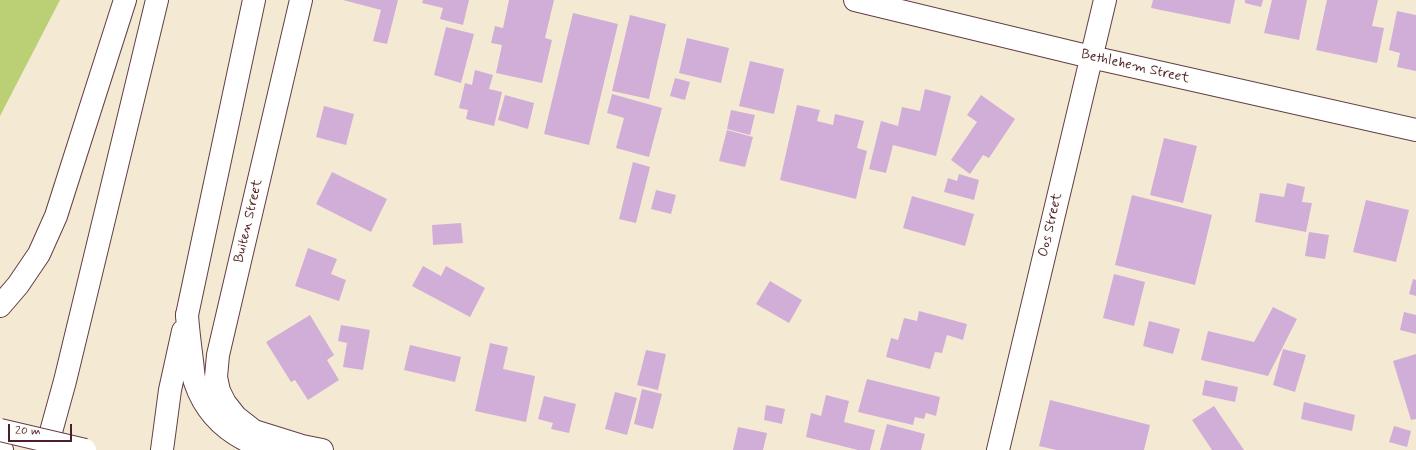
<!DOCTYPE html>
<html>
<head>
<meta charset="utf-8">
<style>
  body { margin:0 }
  #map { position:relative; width:1416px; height:450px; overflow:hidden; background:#f4ead4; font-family:Mynerve,sans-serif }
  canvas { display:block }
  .scale { position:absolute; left:8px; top:424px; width:64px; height:18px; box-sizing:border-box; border:2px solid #4a1f2b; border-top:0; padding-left:5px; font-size:12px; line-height:14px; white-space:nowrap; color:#4a1f2b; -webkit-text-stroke:3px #fdfcf7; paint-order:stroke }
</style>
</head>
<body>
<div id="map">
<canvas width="1416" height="450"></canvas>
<div class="scale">20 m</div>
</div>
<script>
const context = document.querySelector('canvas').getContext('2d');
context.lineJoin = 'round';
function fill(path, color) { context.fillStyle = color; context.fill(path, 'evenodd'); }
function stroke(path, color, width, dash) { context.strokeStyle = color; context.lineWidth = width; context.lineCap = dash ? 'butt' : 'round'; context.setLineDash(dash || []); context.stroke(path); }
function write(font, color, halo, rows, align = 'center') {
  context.font = font + ' Mynerve,sans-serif'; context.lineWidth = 3; context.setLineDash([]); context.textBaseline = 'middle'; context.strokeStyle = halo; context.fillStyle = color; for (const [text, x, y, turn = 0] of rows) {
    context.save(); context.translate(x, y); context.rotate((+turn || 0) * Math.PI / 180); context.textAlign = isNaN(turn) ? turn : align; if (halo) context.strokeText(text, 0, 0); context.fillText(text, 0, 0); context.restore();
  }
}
const green = new Path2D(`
  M 0,0 L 60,0 L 0,116 Z`);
const building = new Path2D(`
  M 343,0 L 398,0 L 387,44 L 373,41 L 381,10 Z
  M 423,0 L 469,0 L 463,25 L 440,19 L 443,8 L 422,3 Z
  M 509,0 L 554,0 L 545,38 L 552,40 L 542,83 L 496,73 L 502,45 L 491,43 L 495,26 L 503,28 Z
  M 1153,0 L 1235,0 L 1230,24 L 1151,8 Z
  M 1245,0 L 1263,0 L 1261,7 L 1245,3 Z
  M 1272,0 L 1307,0 L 1299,40 L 1264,33 Z
  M 1327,0 L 1378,0 L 1372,26 L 1384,28 L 1377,63 L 1316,50 Z
  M 1397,11 L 1416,15 L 1416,71 L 1397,67 L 1400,53 L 1389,50 Z
  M 573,13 L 618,24 L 589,145 L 544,134 Z
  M 630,15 L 666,24 L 649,99 L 612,91 Z
  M 446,27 L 474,34 L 461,83 L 434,75 Z
  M 687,38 L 729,48 L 721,83 L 679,73 Z
  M 750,61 L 784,69 L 774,114 L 739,106 Z
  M 475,70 L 493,75 L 489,89 L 502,92 L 494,126 L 466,119 L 468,110 L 459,108 L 465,83 L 472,85 Z
  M 675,78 L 690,82 L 685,100 L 670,96 Z
  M 925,89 L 951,96 L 936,156 L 893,145 L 886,173 L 869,169 L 881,121 L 898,126 L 902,107 L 920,111 Z
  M 612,94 L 662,108 L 649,157 L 616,148 L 624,118 L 607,113 Z
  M 505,95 L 534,103 L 528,129 L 498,120 Z
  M 981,95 L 1015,119 L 989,158 L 983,155 L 970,174 L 951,160 L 977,122 L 967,115 Z
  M 797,105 L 820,110 L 817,121 L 833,125 L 835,114 L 864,121 L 857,148 L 867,151 L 856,199 L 780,180 Z
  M 324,106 L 354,114 L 346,145 L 316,137 Z
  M 731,110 L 755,115 L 750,135 L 727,129 Z
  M 727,130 L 753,137 L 745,167 L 719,161 Z
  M 1164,138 L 1197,146 L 1183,203 L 1150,195 Z
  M 633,162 L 650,167 L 636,223 L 619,219 Z
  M 332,172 L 387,199 L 371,232 L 316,204 Z
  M 959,174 L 979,180 L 974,200 L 944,192 L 948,178 L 957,181 Z
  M 1287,183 L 1305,187 L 1302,202 L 1312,203 L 1306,232 L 1255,222 L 1260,193 L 1284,197 Z
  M 656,190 L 676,195 L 671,214 L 651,209 Z
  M 1132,195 L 1212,215 L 1195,285 L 1115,265 Z
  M 912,196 L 974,214 L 965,246 L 903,228 Z
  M 1366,200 L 1409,210 L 1396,262 L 1353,252 Z
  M 461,223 L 463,243 L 433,245 L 432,225 Z
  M 1309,232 L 1329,235 L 1325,259 L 1305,256 Z
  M 308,248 L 337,259 L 331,274 L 346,280 L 339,301 L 295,286 Z
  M 423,266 L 441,276 L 446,266 L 485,288 L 470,317 L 412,286 Z
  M 1114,274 L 1145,282 L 1134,326 L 1103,318 Z
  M 1413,279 L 1416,280 L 1416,296 L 1409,294 Z
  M 770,281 L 802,300 L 789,323 L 756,304 Z
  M 1273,307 L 1297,319 L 1268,376 L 1201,360 L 1208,331 L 1254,342 Z
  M 919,311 L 967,324 L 963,340 L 947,335 L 942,353 L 935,352 L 930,369 L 886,357 L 891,338 L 898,340 L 904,318 L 917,321 Z
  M 1404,312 L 1416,315 L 1416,334 L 1400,330 Z
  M 310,315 L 334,355 L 327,360 L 339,380 L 308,400 L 295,380 L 291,382 L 266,342 Z
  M 1149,321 L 1180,329 L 1173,354 L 1143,346 Z
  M 341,325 L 370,330 L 363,370 L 343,367 L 347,343 L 338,341 Z
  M 490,343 L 508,347 L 503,369 L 535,376 L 526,422 L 475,411 Z
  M 410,345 L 461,357 L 455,382 L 404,370 Z
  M 1283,349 L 1306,355 L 1295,392 L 1273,385 Z
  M 646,350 L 666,354 L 658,390 L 637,385 Z
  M 1416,354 L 1416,419 L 1411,420 L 1393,361 Z
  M 867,379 L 940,397 L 936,416 L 926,413 L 924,419 L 915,417 L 913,425 L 858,412 Z
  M 1205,380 L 1238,387 L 1235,402 L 1202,395 Z
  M 642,389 L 662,394 L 653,429 L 634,424 Z
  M 615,392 L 637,398 L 627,435 L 605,429 Z
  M 826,395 L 849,401 L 844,422 L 875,430 L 870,450 L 858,450 L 806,437 L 811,413 L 821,416 Z
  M 544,396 L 576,404 L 569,433 L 551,429 L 553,423 L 538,419 Z
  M 1050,400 L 1150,425 L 1144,450 L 1056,450 L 1039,446 Z
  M 1304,402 L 1355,415 L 1352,431 L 1301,419 Z
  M 766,405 L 785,409 L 782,424 L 764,420 Z
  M 1214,406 L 1244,450 L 1212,450 L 1192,420 Z
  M 887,424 L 925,434 L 921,450 L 880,450 Z
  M 1394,426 L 1411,431 L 1407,447 L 1389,442 Z
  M 738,427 L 767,433 L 763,450 L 733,450 Z`);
const minor = new Path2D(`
  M 301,0 L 218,355 L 216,377 L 219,391 L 225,403 L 236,417 L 254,431 L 302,446 L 322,450
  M 855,0 L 1091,57 L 1416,130
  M 187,315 L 254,0
  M 0,450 L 2,450
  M 998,450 L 1105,0`);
const major = new Path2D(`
  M 0,306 L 18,285 L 39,254 L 56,216 L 125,0
  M 187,315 C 188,330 190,345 192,361 C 193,368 193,376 195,382 C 207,418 235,439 270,450
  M 46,450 L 65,381 L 157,0
  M 162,450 L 170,390 L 183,331`);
const majorBridge = new Path2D(`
  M 0,430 L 85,450`);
const streetNames = [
  ["Bethlehem Street",1135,67,13],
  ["Buiten Street",249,221,-77],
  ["Oos Street",1051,225,-77]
];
fill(green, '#bbd074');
fill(building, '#d1aed7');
stroke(minor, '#643d44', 24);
stroke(major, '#643d44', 24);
stroke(minor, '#fff', 22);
stroke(major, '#fff', 22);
stroke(majorBridge, '#643d44', 24, []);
stroke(majorBridge, '#fff', 22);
write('14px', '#4a1f2b', '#fdfcf7', streetNames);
</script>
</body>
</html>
